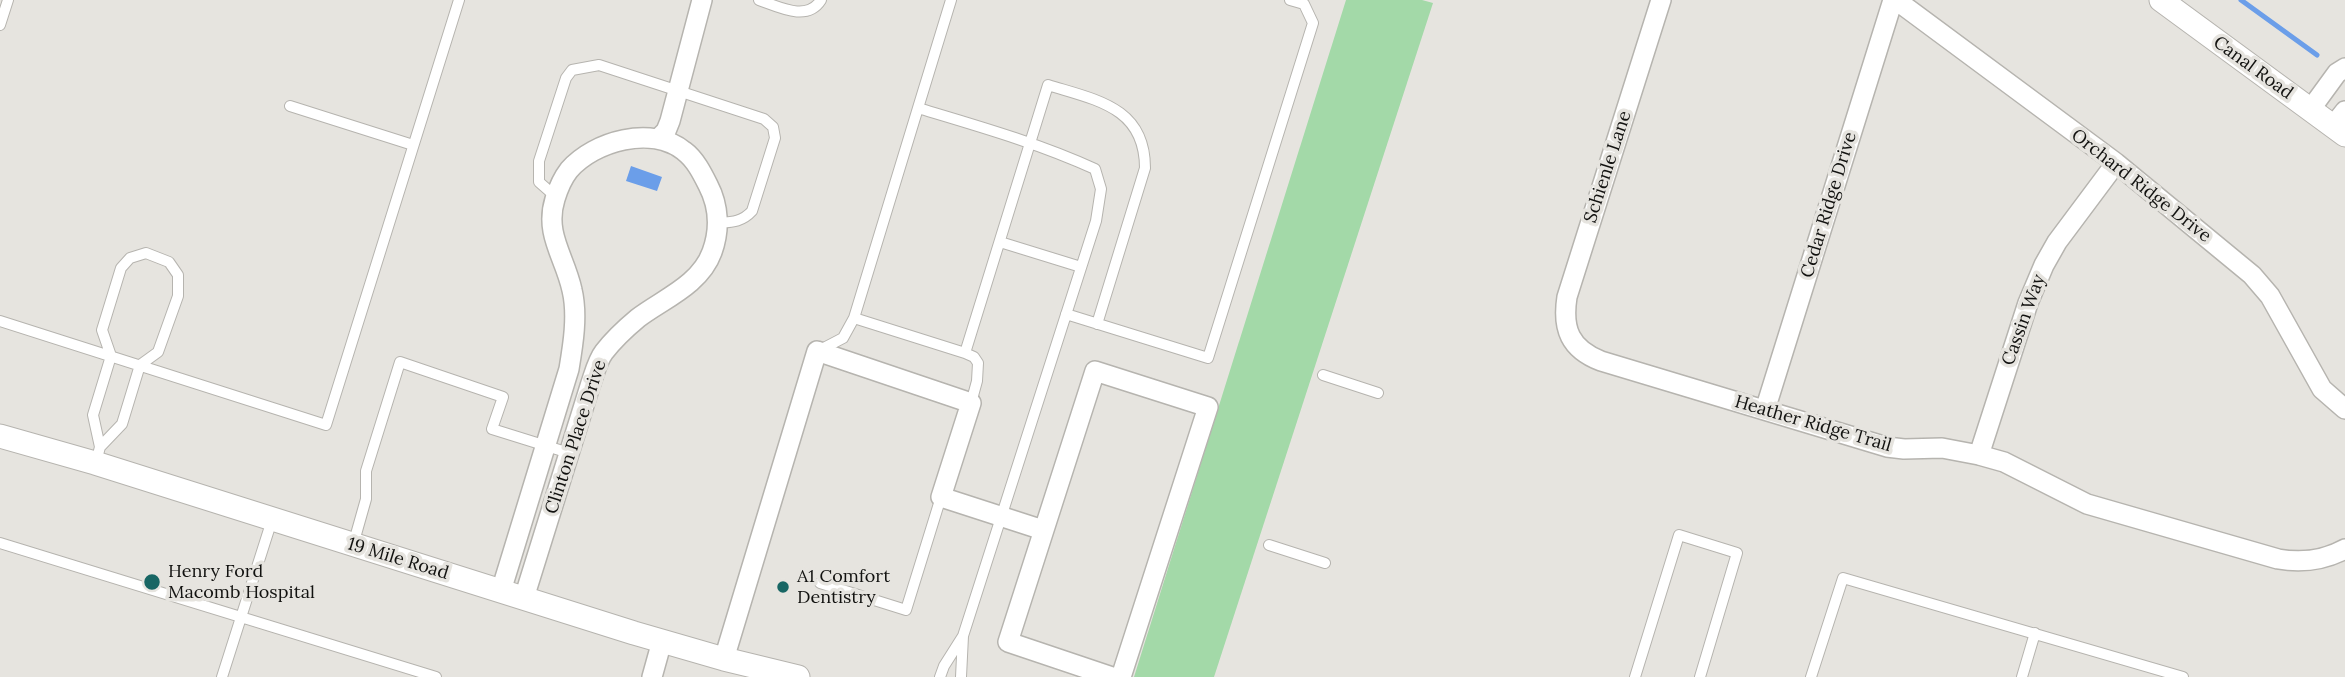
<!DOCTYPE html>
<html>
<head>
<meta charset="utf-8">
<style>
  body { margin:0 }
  canvas { display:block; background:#e6e4df }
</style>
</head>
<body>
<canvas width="2345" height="677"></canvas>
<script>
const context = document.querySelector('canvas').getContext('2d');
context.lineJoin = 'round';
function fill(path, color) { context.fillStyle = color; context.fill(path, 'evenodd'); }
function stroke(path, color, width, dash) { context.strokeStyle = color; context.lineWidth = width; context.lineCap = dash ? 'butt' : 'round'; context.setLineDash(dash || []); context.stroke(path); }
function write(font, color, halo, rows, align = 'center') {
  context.font = font + ' Lora,serif'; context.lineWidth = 7; context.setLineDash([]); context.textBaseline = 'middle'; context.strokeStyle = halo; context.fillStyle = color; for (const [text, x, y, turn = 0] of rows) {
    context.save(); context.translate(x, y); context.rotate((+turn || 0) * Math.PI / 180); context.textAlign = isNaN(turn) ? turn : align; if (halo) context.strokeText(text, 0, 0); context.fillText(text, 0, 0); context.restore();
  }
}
const green = new Path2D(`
  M 1346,0 L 1422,0 L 1433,3 L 1214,677 L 1134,677 Z`);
const water = new Path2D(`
  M 631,166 L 662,177 L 657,191 L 626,181 Z`);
const stream = new Path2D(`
  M 2241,0 L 2317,55`);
const service = new Path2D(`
  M 759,0 C 779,7 807,22 821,0
  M 0,25 L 8,0
  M 290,106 L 413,145
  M 918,108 L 951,0
  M 556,197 L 539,182 L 539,161 L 566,78 L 572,70 L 599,65 L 764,119 L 773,127 L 775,138 L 752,211 C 742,222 732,222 718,223
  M 1000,242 L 1081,267
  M 1066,314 L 1208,358 L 1313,23 L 1304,4 L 1290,0
  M 0,321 L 326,425 L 459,0
  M 820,350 L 843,338 L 854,318
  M 965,353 L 974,357 L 978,363 L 977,381 L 971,403
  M 1323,375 L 1378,393
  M 96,462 L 100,447 L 122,424 L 140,365 L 158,352 L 178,296 L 178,275 L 169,262 L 146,253 L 130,258 L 121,268 L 102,330 L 111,356 L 93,415 L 100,447
  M 0,543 L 436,677
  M 353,545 L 366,499 L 366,471 L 400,362 L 503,397 L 492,429 L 569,453
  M 1269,545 L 1325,563
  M 820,583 L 906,610 L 941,497
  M 222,677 L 272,520
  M 940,677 L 944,666 L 963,636 L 1096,221 L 1101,189 L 1095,169 C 1038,143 978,126 918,108 L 854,318 L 965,353 C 993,264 1020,174 1048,85 C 1096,100 1145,107 1145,168 L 1097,324
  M 961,677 L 963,636
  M 1635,677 L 1679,535 L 1737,553 L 1700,677
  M 1811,677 L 1843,578 L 2183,677
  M 2022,677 L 2035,633`);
const minor = new Path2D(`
  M 1661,0 L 1567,297 C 1562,329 1570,349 1601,361 L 1887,447 L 1904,449 L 1942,448 L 1979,455 L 2004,462 L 2087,504 L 2278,559 C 2302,563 2323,561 2345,549
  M 1896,0 L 2116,163 L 2252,275 L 2270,296 L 2322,389 L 2345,409
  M 2310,110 L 2337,73 L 2345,68
  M 2333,126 L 2345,111
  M 658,139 L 666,131 L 670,121 L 702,0
  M 1765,410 L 1893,0
  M 1979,455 L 2028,303 L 2044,265 L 2057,242 L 2116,163
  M 501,591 L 569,369 C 573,345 578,315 572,290 C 565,257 544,234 555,199 C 558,189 562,179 569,170 C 594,141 652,125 684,151 C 695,159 702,173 708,185 C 719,206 720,230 712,252 C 700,285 663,299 638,318 C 626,328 614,339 604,352 C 597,361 594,375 590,386 L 524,598
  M 724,659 L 817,351 L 971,403 L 941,497 L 1043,530
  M 652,677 L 662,641
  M 1112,677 L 1008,642 L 1095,371 L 1208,407 L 1121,677`);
const tertiary = new Path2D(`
  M 2161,0 L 2345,135
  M 0,436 L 95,463 L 634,633 L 724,659 L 798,677`);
const markers = [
  [152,582,9,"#186664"],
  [783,587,7,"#186664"]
];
const streetNames = [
  ["Canal Road",2253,68,36],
  ["Schienle Lane",1608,167,-72],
  ["Orchard Ridge Drive",2141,186,38],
  ["Cedar Ridge Drive",1829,205,-73],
  ["Cassin Way",2024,320,-70],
  ["Heather Ridge Trail",1813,424,16],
  ["Clinton Place Drive",576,437,-72],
  ["19 Mile Road",398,559,17]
];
const poiNames = [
  ["Henry Ford",168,572],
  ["Macomb Hospital",168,593],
  ["A1 Comfort",797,577],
  ["Dentistry",797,598]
];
fill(green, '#a3d9a8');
fill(water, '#6b9ee9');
stroke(stream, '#6b9ee9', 5);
stroke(service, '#b6b4af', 12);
stroke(minor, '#b6b4af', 22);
stroke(tertiary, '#b6b4af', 25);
stroke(service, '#fff', 10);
stroke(minor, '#fff', 19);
stroke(tertiary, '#fff', 23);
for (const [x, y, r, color] of markers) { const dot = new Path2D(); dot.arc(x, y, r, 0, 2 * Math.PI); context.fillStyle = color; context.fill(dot); stroke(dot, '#e6e4df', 2.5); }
write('18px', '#121210', '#e6e4df', streetNames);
write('18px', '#121210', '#e6e4df', poiNames, 'left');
</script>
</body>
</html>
